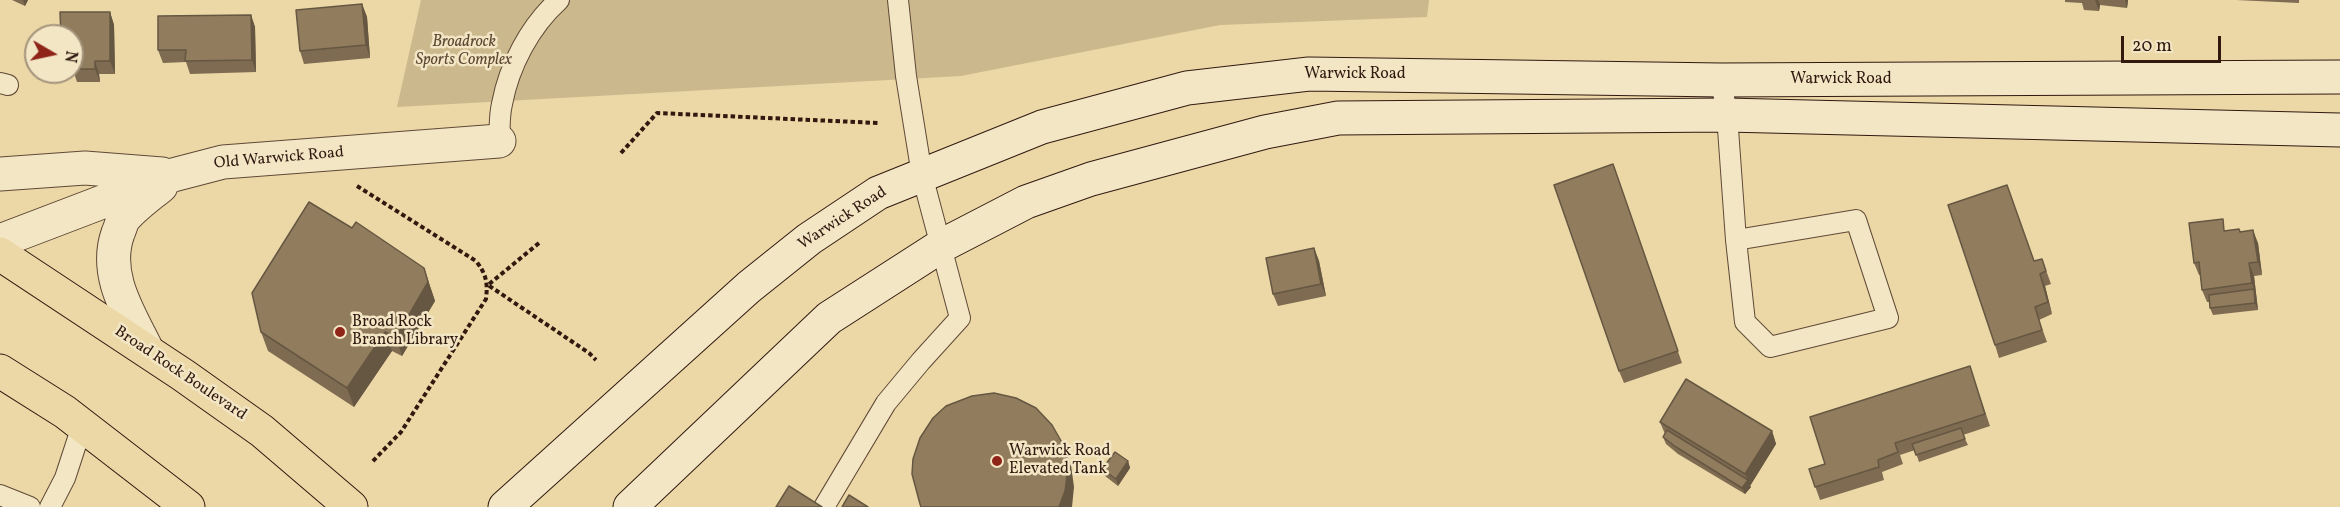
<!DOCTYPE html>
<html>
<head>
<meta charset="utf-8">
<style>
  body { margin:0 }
  #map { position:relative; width:2340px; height:507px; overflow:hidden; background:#ebd8a6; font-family:Vollkorn,serif }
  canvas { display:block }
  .north { position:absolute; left:24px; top:24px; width:60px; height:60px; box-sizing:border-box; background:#f2e6c5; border:2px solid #a5947d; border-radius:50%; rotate:99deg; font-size:16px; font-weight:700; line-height:24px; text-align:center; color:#311910 }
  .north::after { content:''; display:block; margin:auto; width:21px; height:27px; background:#8f2418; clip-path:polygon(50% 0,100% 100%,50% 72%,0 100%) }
  .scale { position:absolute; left:2121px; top:36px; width:100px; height:27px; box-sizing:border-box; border:3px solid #311910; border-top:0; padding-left:8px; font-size:18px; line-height:21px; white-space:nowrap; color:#311910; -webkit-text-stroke:4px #f2e6c5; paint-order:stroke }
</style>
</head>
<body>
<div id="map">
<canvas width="2340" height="507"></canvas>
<div class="north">N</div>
<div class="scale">20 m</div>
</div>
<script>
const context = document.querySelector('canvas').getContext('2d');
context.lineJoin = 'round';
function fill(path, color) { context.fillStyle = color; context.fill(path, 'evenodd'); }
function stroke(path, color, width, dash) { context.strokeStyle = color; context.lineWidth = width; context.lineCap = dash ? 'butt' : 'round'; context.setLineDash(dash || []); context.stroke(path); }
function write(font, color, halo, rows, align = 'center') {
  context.font = font + ' Vollkorn,serif'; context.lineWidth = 5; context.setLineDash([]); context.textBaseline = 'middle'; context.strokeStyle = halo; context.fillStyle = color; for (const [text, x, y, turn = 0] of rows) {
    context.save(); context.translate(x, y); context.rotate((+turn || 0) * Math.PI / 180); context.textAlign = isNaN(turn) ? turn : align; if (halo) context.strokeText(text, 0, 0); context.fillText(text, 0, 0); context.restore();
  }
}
const green = new Path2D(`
  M 421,0 L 1429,0 L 1427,17 L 1220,25 L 961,76 L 397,107 Z`);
const path = new Path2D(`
  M 621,153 L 657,113 L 878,123
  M 357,186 L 476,261 C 486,274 488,282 486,299 L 401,432 L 372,462
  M 539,243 L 488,285 L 589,353 L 596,360`);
const lane = new Path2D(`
  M 1721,80 L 1727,115 L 1736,240 L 1745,322 L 1770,347 L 1888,318 L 1856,220 L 1736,240
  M 0,83 L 8,85
  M 499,141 C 500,129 499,116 502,104 C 509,66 530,26 559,0
  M 0,495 L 30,507
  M 50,507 L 65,478 L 82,426
  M 824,507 L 886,403 L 921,361 L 960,318 L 922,175 L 906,76 L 898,0`);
const street = new Path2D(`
  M 0,174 L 85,168 L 162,174
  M 0,241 L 173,175 L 223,162 L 499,141
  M 147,350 C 129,313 103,275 118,233 C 120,229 121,224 123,220 C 132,208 149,196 161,186`);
const secondary = new Path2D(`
  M 505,507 L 749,287 L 809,239 L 878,193 L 1042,127 L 1187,88 L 1309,74 L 1721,80 L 2340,77
  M 630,507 L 829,318 L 941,246 L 1026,202 L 1091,179 L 1265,132 L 1338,118 L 1727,115 L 2340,130`);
const primary = new Path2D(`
  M 0,254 L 183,375 L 262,431 L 351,507
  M 0,371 L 65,412 L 188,507`);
const wall = new Path2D(`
  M 12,0 L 28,0 L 25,6 Z
  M 2065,0 L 2128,0 L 2127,8 L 2100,5 L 2099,11 L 2084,10 L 2082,3 L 2065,2 Z
  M 2236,0 L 2299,0 L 2299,3 Z
  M 362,4 L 367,17 L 370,58 L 304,64 L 300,51 Z
  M 110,12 L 114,25 L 115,74 L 99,74 L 100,82 L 77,82 L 74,73 L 66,73 L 65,72 L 72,72 L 72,36 Z
  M 251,15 L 255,27 L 256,72 L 190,74 L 186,62 L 163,63 L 158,50 Z
  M 1613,164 L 1682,363 L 1624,383 L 1619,371 Z
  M 2227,230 L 2240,232 L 2258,243 L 2262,275 L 2254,276 L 2258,310 L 2213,315 L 2210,308 L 2210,302 L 2207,302 L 2202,290 L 2200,275 L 2199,275 L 2194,263 Z
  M 1314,248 L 1319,261 L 1326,296 L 1278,306 L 1273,294 Z
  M 2042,259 L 2051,284 L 2045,286 L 2052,314 L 2039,320 L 2047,342 L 1999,358 L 1995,345 Z
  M 424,268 L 435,301 L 402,356 L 392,351 L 354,407 L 268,351 L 261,332 Z
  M 1974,379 L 1990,426 L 1963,435 L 1968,445 L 1919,462 L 1915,450 L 1900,455 L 1903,464 L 1882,472 L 1884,480 L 1820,500 L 1809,469 L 1825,464 Z
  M 1660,422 L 1772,431 L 1776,444 L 1750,486 L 1751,487 L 1745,494 L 1678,454 L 1666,444 L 1663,437 L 1665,434 Z
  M 1128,461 L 1130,468 L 1118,486 L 1105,476 L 1102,469 Z`);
const shadedWall = new Path2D(`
  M 23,0 L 28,0 L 25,6 Z
  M 2095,0 L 2098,0 L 2100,5 L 2099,11 Z
  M 2125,0 L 2128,0 L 2127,8 Z
  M 362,4 L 367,17 L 370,58 L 366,45 Z
  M 110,12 L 114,25 L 115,74 L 110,61 Z
  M 251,15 L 255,27 L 256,72 L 252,60 Z
  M 95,61 L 99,74 L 100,82 L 95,69 Z
  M 2253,230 L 2258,243 L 2262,275 L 2258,262 Z
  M 1314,248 L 1319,261 L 1326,296 L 1321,284 Z
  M 2249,263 L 2254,276 L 2258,310 L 2255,303 L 2254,289 L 2252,283 Z
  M 424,268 L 435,301 L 402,356 L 396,337 Z
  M 2040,274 L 2045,286 L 2052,314 L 2048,302 Z
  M 385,332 L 392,351 L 354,407 L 347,388 Z
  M 1772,431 L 1776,444 L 1750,486 L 1751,487 L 1745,494 L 1742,488 L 1748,480 L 1745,474 Z
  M 1064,446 L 1071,465 L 1074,487 L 1072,507 L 1059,507 Z
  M 1128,461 L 1130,468 L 1118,486 L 1116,479 Z`);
const building = new Path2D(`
  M 362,4 L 366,45 L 300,51 L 296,10 Z
  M 60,12 L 110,12 L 110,61 L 95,61 L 95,69 L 73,69 L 72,36 L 61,36 Z
  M 251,15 L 252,60 L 185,61 L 186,50 L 158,50 L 158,16 Z
  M 1613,164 L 1678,351 L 1619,371 L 1554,185 Z
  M 2007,185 L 2034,261 L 2042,259 L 2046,271 L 2040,274 L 2048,302 L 2035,307 L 2042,330 L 1995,345 L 1948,205 Z
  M 309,202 L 352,228 L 356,222 L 424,268 L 428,282 L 396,337 L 385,332 L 347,388 L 261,332 L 252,293 Z
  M 2223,219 L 2224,231 L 2239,229 L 2240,232 L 2253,230 L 2258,262 L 2249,263 L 2252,283 L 2202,290 L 2199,262 L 2194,263 L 2189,223 Z
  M 1314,248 L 1321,284 L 1273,294 L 1266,258 Z
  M 2254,289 L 2255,303 L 2210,308 L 2209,295 Z
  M 1970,366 L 1985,414 L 1895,443 L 1898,452 L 1878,460 L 1879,467 L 1815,487 L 1809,469 L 1825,464 L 1810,417 Z
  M 1686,379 L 1772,431 L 1745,474 L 1660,422 Z
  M 994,393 L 1016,398 L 1036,408 L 1052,425 L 1064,446 L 1068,468 L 1065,491 L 1059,507 L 921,507 L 920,504 L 912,474 L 913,459 L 920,438 L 933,418 L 946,406 L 972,396 Z
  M 1961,428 L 1965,439 L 1916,455 L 1912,444 Z
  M 1667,430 L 1748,480 L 1742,488 L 1676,447 L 1663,437 Z
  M 1115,452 L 1128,461 L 1116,479 L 1102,469 Z
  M 789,486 L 822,507 L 776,507 Z
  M 849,495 L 868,507 L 842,507 Z`);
const markers = [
  [340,332,6,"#8f2418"],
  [997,461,6,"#8f2418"]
];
const parkNames = [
  ["Broadrock",464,43],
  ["Sports Complex",464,61]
];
const streetNames = [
  ["Warwick Road",1355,75],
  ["Warwick Road",1841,80],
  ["Old Warwick Road",279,159,-5],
  ["Warwick Road",843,219,-33],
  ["Broad Rock Boulevard",180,374,34]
];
const poiNames = [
  ["Broad Rock",352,323],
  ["Branch Library",352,341],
  ["Warwick Road",1009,452],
  ["Elevated Tank",1009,470]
];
fill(green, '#cbb88c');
stroke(lane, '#604936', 22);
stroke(street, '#604936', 35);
stroke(secondary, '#311910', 35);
stroke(primary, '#311910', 35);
stroke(path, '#311910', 4, [4.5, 3]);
stroke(lane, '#f2e6c5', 20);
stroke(street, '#f2e6c5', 33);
stroke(secondary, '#f2e6c5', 33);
stroke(primary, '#ebd8a6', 33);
fill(wall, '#7e6b51');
fill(shadedWall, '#665742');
fill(building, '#927c5e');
stroke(building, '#665742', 1.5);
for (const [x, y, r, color] of markers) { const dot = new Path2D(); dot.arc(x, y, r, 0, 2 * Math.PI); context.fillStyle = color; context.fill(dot); stroke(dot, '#f2e6c5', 2); }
write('italic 16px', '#5f4935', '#f2e6c5', parkNames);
write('16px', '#311910', '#f2e6c5', streetNames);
write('16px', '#311910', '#f2e6c5', poiNames, 'left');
</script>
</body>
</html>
